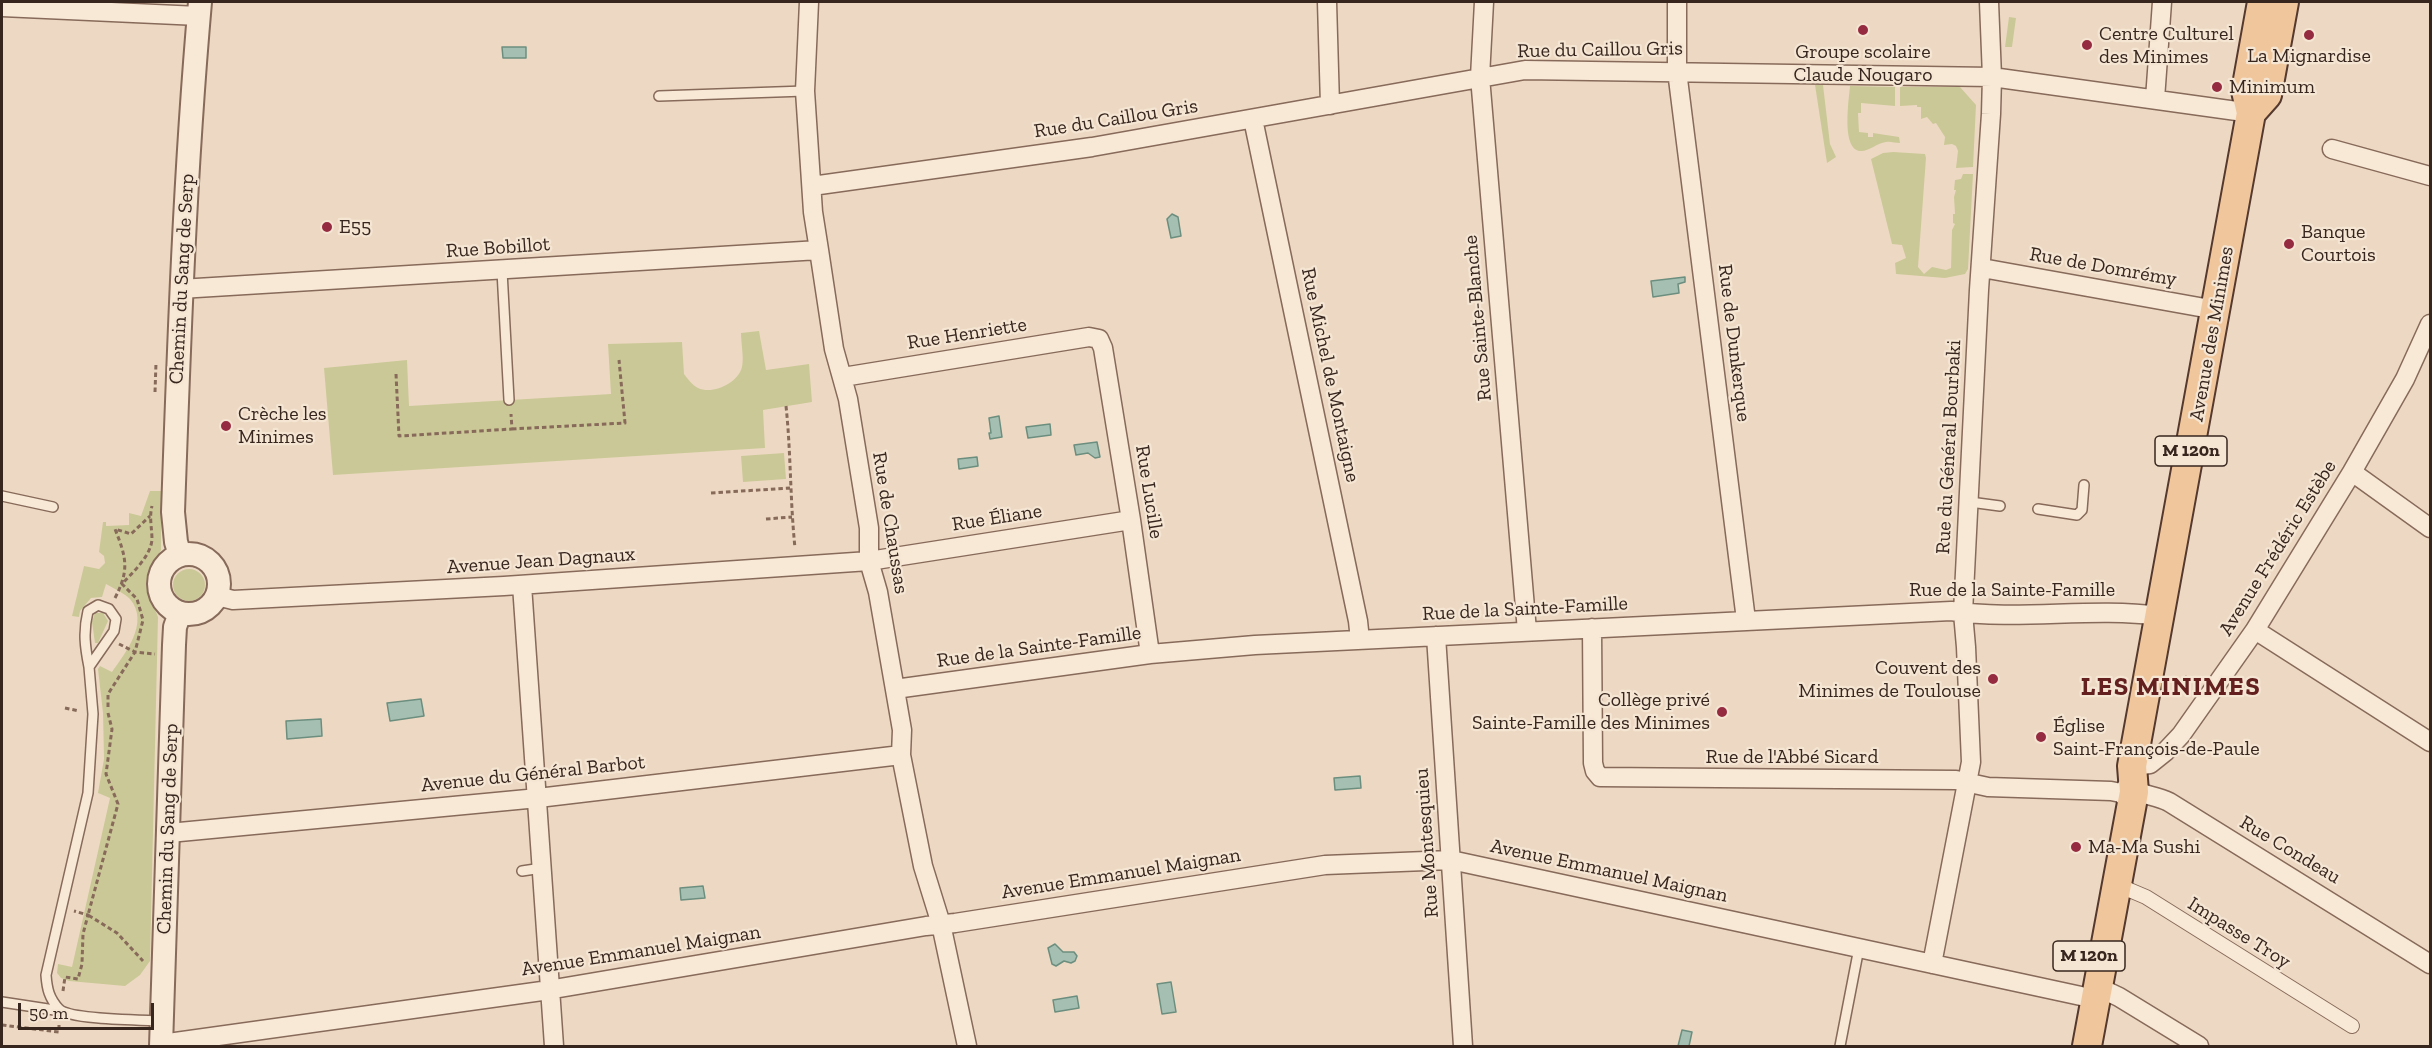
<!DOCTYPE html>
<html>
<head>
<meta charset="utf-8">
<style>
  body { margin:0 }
  #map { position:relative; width:2432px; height:1048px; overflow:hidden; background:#edd9c3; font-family:"Zilla Slab",serif }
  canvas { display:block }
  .frame { position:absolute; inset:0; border:3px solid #37261e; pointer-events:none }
  .scale { position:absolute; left:18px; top:1003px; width:136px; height:27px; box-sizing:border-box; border:3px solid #37261e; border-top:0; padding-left:8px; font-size:18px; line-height:21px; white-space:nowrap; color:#37261e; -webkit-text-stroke:4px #f5e5d3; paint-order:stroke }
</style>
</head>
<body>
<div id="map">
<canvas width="2432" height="1048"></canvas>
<div class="frame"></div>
<div class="scale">50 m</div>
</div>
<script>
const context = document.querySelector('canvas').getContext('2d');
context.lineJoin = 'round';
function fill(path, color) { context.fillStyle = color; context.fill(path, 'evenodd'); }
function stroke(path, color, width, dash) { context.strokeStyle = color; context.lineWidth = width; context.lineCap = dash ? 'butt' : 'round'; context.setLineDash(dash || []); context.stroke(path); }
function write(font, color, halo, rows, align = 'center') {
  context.font = font + ' "Zilla Slab",serif'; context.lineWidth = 4.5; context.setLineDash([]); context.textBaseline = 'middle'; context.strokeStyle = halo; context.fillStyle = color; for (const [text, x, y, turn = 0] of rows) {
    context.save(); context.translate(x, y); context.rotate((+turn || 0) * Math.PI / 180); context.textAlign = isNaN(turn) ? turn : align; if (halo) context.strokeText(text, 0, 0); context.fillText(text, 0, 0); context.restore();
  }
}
const green = new Path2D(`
  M 2009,17 L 2016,18 L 2012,47 L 2005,47 Z
  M 1815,85 L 1823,85 L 1830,144 L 1836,157 L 1827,163 Z
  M 1850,86 L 1895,87 L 1895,106 L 1861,103 L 1861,113 L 1858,113 L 1859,132 L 1868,133 L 1868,137 L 1873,137 L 1873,133 L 1899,137 L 1900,143 C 1895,143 1890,141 1886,142 C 1877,143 1868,152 1860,151 C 1841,149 1849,99 1850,86 Z
  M 1900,87 L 1960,87 L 1976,105 L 1973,167 L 1956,168 L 1958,151 L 1956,146 L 1952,144 L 1944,145 L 1945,137 L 1936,123 L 1933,124 L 1927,117 L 1921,119 L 1921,107 L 1917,107 L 1917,105 L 1900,106 Z
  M 1893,152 L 1925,154 L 1926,158 L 1918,267 L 1924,274 L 1932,267 L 1946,270 L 1951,268 L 1952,230 L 1955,224 L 1953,223 L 1953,214 L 1955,214 L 1954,197 L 1956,190 L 1954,190 L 1955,180 L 1961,179 L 1963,174 L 1973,174 L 1968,269 L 1965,274 L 1945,278 L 1896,274 L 1895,263 L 1906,258 L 1902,245 L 1892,244 L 1871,159 L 1883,153 Z
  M 759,331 L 766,370 L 809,364 L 812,402 L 763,410 L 765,448 L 333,475 L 324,368 L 407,360 L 409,406 L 611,394 L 608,344 L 682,342 L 684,374 C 688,379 692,385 698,388 C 713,395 738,383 742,367 C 744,357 741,344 741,333 Z
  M 784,453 L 786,479 L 743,482 L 741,456 Z
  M 150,491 L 161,491 L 161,550 L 149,574 L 148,582 L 149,595 L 158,617 L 150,961 L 140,975 L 125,986 L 69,981 L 61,978 L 57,973 L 58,964 L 72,967 L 110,798 L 98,793 L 104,759 L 103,713 L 98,669 L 100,666 L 112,672 C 125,653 150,623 130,599 C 124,593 113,588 106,584 L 102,597 L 91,598 L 80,611 L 79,617 L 72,616 L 84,566 L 99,569 L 105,563 L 104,556 L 99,552 L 103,522 L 106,522 L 106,526 L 129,525 L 129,513 L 141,516 Z
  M173 585a16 16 0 1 1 32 0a16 16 0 1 1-32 0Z
  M 95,613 L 103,613 L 108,621 L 98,643 L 95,643 L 92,622 Z`);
const water = new Path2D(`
  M 502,47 L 526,47 L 526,58 L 503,58 Z
  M 1172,214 L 1178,217 L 1181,236 L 1171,238 L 1167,219 Z
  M 1685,277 L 1685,282 L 1678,284 L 1679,293 L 1653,297 L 1651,281 Z
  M 999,416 L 1002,437 L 990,439 L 989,433 L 991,433 L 989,418 Z
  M 1050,424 L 1051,435 L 1028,438 L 1026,427 Z
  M 1097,442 L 1100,457 L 1095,458 L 1088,453 L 1076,455 L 1074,445 Z
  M 977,457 L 978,466 L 959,469 L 958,459 Z
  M 421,699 L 424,716 L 390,721 L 387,703 Z
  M 321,719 L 322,736 L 287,739 L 286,721 Z
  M 1360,776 L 1361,788 L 1335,790 L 1334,778 Z
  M 703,886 L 705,898 L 681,900 L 680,888 Z
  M 1055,944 L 1063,952 L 1074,952 L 1077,956 L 1075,961 L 1071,963 L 1064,961 L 1056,966 L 1052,964 L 1048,948 Z
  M 1171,982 L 1176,1012 L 1162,1014 L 1157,984 Z
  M 1077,996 L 1079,1008 L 1055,1012 L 1053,1000 Z
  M 1682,1030 L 1692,1032 L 1689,1046 L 1678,1046 Z`);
const path = new Path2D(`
  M 396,374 L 399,436 L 512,429 L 511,414
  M 155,392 L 156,363
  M 786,406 C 791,453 790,500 795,548
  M 512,429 L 625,423 L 619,360
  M 711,493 L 790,488
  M 766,519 L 792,517
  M 115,598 C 130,569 126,557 115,529 L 131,534 L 150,516
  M 119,644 L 135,652 L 155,654
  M 2185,679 L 2187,676
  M 108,707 L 108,694 L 135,652 L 143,620 L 137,599 L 122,584 C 133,572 150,557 152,540 C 152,528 149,518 152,506
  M 65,708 L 79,711
  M 108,713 L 112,729 L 106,774 L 118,804 L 88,915 L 117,933 L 143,961
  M 63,991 L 65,977 L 78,979 L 82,964 L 83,934 L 88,915 L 74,911
  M 2,1025 L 59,1032 L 59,1025`);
const service = new Path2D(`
  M 659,96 L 805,91
  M 502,271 L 509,400
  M 2,496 L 53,507
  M 1970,502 L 2000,506
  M 2038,509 L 2077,515 L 2082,510 L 2084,485
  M 89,667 C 85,647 83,632 88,611 L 98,605 L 109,609 L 116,619 L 114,631 L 89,667 L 93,714 L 88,793 L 46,975 C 47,989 49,998 59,1009 C 70,1020 143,1020 162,1021
  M 522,871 L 542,868
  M 2,1002 L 61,1011
  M 1840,1046 L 1859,948`);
const pedestrian = new Path2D(`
  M 2113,883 L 2146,897 L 2352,1026`);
const minor = new Path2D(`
  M 809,2 L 805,91 L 813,212 L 819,250 L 834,349 L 848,399 L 869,528 L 869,561 L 878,592 L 902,730 L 901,755 L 923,866 L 941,924 L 967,1046
  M 1327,2 L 1330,105
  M 1484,2 L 1480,77 L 1527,631
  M 1677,2 L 1677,71 L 1746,620
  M 2,7 L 199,16
  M 2155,99 L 2162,2
  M 1253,119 L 1358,621 L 1360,640
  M 2332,149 L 2430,176
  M 812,186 L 1092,147 L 1525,70 L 1992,77 L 2251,113
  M 1982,268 L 2216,310
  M 180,289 L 819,250
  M 843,377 L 1089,337 L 1099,339 L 1103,348 L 1131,520 L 1150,654
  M 2352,472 L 2430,528
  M 522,585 L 554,1046
  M 217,596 L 233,600 L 504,586 L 869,561 L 1131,520
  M 1592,628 L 1593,763 L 1595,771 L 1600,777 L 1956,780 L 1988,787 L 2111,791 L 2121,793 L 2131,803
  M 2255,630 L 2430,742
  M 1436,636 L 1463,1046
  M 895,689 L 1150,654 L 1255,645 L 1951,611 C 2020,621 2090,607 2160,616
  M 2132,766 L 2150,764 L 2165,752 L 2181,735 L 2255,630 L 2352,472 L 2405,379 L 2430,324
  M 2127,786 C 2138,795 2155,795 2169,802 L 2430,964
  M 169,833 L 538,798 L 901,755
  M 1932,964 L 1971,762 L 1966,647 L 1963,613 L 1979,290 L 1991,114 L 1992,77 L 1989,2
  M 2098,987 L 2119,997 L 2199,1046
  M 161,1044 L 542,991 L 926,926 L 955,923 L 1325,865 L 1451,860 L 2081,996`);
const tertiary = new Path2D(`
  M159 584a30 30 0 1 1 60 0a30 30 0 1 1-60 0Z
  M 180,555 L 176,542 L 173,512 C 179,341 185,172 200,2
  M 161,1046 L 174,645 L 175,627 L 180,613`);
const primary = new Path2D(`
  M 2251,113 L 2267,95 L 2284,2
  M 2087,1046 L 2134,792 L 2132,766 L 2251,113 L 2246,91 L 2262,2`);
const markers = [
  [1863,30,6,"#952b40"],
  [2309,35,6,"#952b40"],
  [2087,45,6,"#952b40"],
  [2217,87,6,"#952b40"],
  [327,227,6,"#952b40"],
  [2289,244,6,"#952b40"],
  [226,426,6,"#952b40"],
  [1993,679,6,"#952b40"],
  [1722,712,6,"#952b40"],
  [2041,737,6,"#952b40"],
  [2076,847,6,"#952b40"]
];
const shields = [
  [2191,451,72],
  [2089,956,72]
];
const shieldNames = [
  ["M 120n",2191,451],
  ["M 120n",2089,956]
];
const poiNames = [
  ["Centre Culturel",2099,34],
  ["des Minimes",2099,57],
  ["Groupe scolaire",1863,52,"center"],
  ["Claude Nougaro",1863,75,"center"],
  ["La Mignardise",2309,56,"center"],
  ["Minimum",2229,87],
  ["E55",339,227],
  ["Banque",2301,232],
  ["Courtois",2301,255],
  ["Crèche les",238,414],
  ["Minimes",238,437],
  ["Couvent des",1981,668,"right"],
  ["Minimes de Toulouse",1981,691,"right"],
  ["Collège privé",1710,700,"right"],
  ["Sainte-Famille des Minimes",1710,723,"right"],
  ["Église",2053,726],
  ["Saint-François-de-Paule",2053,749],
  ["Ma-Ma Sushi",2088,847]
];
const streetNames = [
  ["Rue du Caillou Gris",1600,50,-1],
  ["Rue du Caillou Gris",1116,119,-9],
  ["Rue Bobillot",498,248,-4],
  ["Rue de Domrémy",2103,267,10],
  ["Chemin du Sang de Serp",182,279,-87],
  ["Rue Sainte-Blanche",1478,318,-95],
  ["Rue Henriette",967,334,-9],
  ["Avenue des Minimes",2212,334,-80],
  ["Rue de Dunkerque",1734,343,83],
  ["Rue Michel de Montaigne",1330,375,78],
  ["Rue du Général Bourbaki",1949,447,-87],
  ["Rue Lucille",1149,492,81],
  ["Rue Éliane",997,518,-9],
  ["Rue de Chaussas",890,523,81],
  ["Avenue Frédéric Estèbe",2278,548,-58],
  ["Avenue Jean Dagnaux",541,561,-4],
  ["Rue de la Sainte-Famille",2012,590],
  ["Rue de la Sainte-Famille",1525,609,-3],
  ["Rue de la Sainte-Famille",1039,647,-8],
  ["Rue de l'Abbé Sicard",1792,757],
  ["Avenue du Général Barbot",533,774,-6],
  ["Chemin du Sang de Serp",168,829,-88],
  ["Rue Montesquieu",1427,843,-94],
  ["Rue Condeau",2290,850,31],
  ["Avenue Emmanuel Maignan",1609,871,12],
  ["Avenue Emmanuel Maignan",1121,874,-9],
  ["Impasse Troy",2239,933,32],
  ["Avenue Emmanuel Maignan",641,951,-9]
];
const districtNames = [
  ["LES MINIMES",2171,688]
];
fill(green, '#cbc897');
fill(water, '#a5c0b3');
stroke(water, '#6c8e7f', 1.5);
stroke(service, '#876a5a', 12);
stroke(pedestrian, '#876a5a', 16);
stroke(minor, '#876a5a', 21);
stroke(tertiary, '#876a5a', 26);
stroke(primary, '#55392e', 32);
stroke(path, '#876a5a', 3, [4.5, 3]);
stroke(service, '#f8e8d6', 9);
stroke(pedestrian, '#f8e8d6', 14);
stroke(minor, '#f8e8d6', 18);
stroke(tertiary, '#f8e8d6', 22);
stroke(primary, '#f0c69c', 28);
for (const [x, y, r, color] of markers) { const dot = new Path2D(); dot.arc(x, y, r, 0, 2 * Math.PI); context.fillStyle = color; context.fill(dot); stroke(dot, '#f5e5d3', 2); }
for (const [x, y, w] of shields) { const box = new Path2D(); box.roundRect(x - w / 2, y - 15, w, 30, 4.5); context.fillStyle = '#f5e5d3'; context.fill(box); stroke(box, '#37261e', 1.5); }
write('bold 18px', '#37261e', null, shieldNames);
write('20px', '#37261e', '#f5e5d3', poiNames, 'left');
write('20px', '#37261e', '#f5e5d3', streetNames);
context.letterSpacing = '1.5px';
write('bold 26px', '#63201e', '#f5e5d3', districtNames);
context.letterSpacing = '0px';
</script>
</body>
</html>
